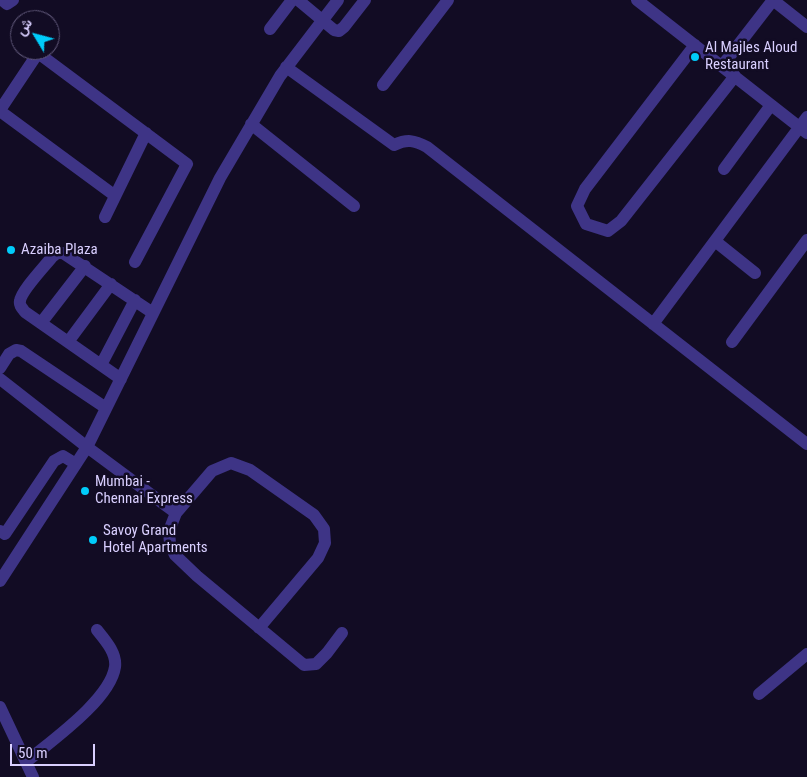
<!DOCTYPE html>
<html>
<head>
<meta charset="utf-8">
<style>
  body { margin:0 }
  #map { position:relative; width:807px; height:777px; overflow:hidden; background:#120c24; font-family:"Roboto Condensed",Vazirmatn,sans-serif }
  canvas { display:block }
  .north { position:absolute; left:10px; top:10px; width:50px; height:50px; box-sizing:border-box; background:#120c24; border:1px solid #625a7c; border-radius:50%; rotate:307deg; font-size:14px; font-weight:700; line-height:20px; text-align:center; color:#d9cfff }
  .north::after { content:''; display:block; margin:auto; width:18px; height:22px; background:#00ccfa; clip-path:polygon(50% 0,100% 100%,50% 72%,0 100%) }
  .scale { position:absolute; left:10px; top:744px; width:85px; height:22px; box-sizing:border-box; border:2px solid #d9cfff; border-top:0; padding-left:6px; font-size:15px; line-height:18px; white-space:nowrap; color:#d9cfff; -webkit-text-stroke:4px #120c24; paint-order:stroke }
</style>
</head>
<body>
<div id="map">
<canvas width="807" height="777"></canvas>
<div class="north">ش</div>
<div class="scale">50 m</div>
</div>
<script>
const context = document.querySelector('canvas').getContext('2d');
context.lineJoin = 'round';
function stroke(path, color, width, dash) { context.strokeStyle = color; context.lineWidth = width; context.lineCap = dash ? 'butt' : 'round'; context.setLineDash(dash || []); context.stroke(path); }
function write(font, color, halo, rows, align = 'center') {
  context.font = font + ' "Roboto Condensed",sans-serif'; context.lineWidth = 5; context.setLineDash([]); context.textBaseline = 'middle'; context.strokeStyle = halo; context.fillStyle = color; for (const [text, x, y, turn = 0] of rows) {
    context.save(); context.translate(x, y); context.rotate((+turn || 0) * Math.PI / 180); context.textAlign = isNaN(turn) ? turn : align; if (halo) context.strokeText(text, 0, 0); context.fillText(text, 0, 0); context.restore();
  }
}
const minor = new Path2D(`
  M 2,0 L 7,4 L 13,0
  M 298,0 L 334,30 L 339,31 L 344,27 L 365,0
  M 637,0 L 807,133
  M 773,0 L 807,27
  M 270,29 L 292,0
  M 695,45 L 585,189 L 577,206 L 586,224 L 608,231 L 621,221 L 735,76
  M 722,66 L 773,0
  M 286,67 L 394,145 C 407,139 414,140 427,147 L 807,444
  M 383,85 L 448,0
  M 0,110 L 38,53 L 187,164 L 135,262
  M 0,111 L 114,195
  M 251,124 L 354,206
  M 724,169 L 771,105
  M 105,217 L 146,133
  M 715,241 L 755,273
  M 41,323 L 85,266
  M 653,324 L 807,117
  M 68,342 L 111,284
  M 732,342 L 807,240
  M 101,365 L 135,300
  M 0,368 L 9,354 L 16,350 L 21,351 L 106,408
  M 0,379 L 87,447 L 176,513
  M 121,379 L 25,312 C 22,308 19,305 20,301 C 21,291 45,266 52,257 L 57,253 L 63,253 L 153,313
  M 0,531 L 5,534 L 54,461 L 63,456 L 76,464
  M 0,581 L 87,447 L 220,178 L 280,76 L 338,0
  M 259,628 L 318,558 L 325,543 L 324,529 L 314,515 L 250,470 L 231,463 L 212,471 L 176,513 L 169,531 L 170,544 L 175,555 L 197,576 L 304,665 L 316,664 L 327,653 L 342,633
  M 759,694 L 807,654
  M 0,707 L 33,777
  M 26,762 C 51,741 110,700 115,667 C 117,653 105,640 97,630`);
const markers = [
  [695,57,5,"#00ccfa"],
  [11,250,5,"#00ccfa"],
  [85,491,5,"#00ccfa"],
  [93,540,5,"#00ccfa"]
];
const poiNames = [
  ["Al Majles Aloud",705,48],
  ["Restaurant",705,65],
  ["Azaiba Plaza",21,250],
  ["Mumbai -",95,482],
  ["Chennai Express",95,499],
  ["Savoy Grand",103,531],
  ["Hotel Apartments",103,548]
];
stroke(minor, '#3e3486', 12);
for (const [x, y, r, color] of markers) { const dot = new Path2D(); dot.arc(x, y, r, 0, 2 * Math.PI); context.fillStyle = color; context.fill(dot); stroke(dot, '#120c24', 2); }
write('15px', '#d9cfff', '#120c24', poiNames, 'left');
</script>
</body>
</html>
